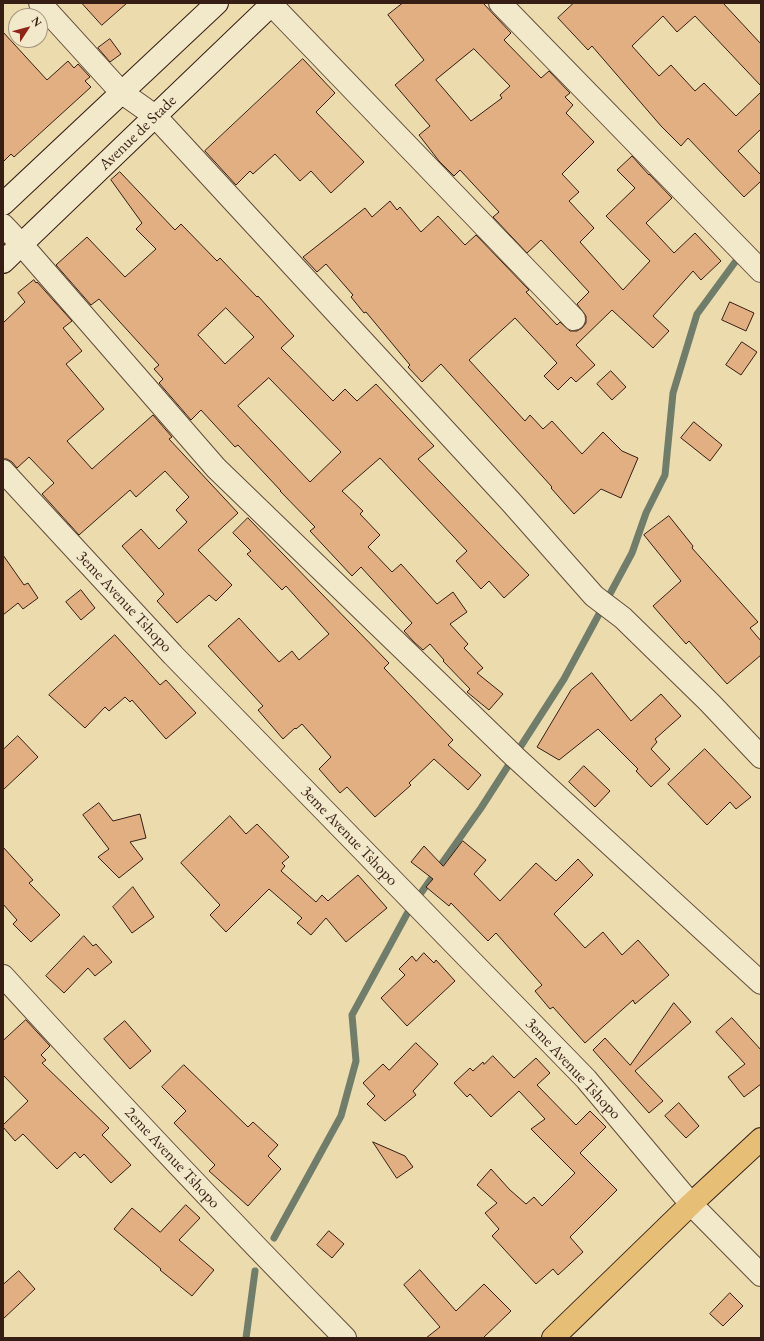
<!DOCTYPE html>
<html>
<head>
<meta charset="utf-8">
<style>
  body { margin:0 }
  #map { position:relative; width:764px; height:1341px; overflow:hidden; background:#ebdbad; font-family:"EB Garamond",serif }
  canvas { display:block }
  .frame { position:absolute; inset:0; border:4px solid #361e15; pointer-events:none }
  .north { position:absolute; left:8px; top:8px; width:40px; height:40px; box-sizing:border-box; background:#f2e8ca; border:1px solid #a79782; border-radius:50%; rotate:54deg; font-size:11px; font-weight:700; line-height:16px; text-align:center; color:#361e15 }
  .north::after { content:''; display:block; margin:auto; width:14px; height:18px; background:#8f2418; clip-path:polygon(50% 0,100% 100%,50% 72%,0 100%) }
</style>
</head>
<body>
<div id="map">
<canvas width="764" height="1341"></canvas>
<div class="frame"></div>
<div class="north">N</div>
</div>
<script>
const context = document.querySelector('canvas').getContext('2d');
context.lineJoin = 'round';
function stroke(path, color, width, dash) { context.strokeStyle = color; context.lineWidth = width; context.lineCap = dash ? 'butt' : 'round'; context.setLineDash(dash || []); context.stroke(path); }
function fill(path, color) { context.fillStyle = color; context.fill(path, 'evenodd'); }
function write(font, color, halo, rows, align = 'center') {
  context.font = font + ' "EB Garamond",serif'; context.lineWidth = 3; context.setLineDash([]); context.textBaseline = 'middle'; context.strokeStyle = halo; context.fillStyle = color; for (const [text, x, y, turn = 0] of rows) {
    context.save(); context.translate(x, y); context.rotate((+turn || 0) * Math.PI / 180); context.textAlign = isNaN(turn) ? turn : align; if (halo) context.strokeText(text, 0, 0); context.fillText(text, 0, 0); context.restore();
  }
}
const stream = new Path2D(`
  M 421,893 L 481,808 L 564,679 L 632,553 L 646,513 L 665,475 L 673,393 L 697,314 L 741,254
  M 274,1238 L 341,1116 L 356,1061 L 352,1015 L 408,912
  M 246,1338 L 255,1271`);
const building = new Path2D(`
  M 82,3 L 127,3 L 102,25 Z
  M 403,3 L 483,3 L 511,33 L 504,40 L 541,78 L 549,71 L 570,93 L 565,97 L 573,105 L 566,113 L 594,142 L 562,174 L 579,192 L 569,201 L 594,228 L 580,242 L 623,290 L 650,261 L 606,216 L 635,188 L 617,170 L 632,156 L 649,175 L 649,174 L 672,198 L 646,223 L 674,253 L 695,233 L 721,261 L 701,280 L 693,271 L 653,316 L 669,331 L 653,348 L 612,310 L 576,345 L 595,365 L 576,382 L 571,377 L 558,390 L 544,376 L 557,363 L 515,318 L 469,360 L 525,421 L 530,415 L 543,429 L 552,421 L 582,454 L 603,432 L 622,451 L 638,458 L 621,498 L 601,489 L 574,514 L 551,488 L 552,487 L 441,364 L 422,382 L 408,367 L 410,365 L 366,312 L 364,313 L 351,297 L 353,295 L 326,264 L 317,272 L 303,257 L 365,208 L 372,217 L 390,201 L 397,210 L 400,207 L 421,232 L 438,216 L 465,245 L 476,235 L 529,290 L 526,292 L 557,325 L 560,322 L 570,331 L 577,331 L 582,328 L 586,323 L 586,316 L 577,304 L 589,292 L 541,240 L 527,253 L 493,217 L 499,212 L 460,170 L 454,176 L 439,161 L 419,135 L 430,126 L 395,85 L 424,60 L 388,15 ZM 474,49 L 510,86 L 500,95 L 502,98 L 471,121 L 436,80 Z
  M 574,3 L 723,3 L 761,44 L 761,86 L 695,16 L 677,32 L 663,16 L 632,46 L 659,76 L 671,65 L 695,91 L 704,83 L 736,116 L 761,92 L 761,129 L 738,151 L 761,175 L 761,181 L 744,197 L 688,138 L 681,146 L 661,126 L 592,46 L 588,50 L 558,18 Z
  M 3,32 L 47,80 L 68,61 L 74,68 L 78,64 L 90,77 L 85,81 L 91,87 L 14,157 L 11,154 L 3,162 Z
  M 110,39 L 121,54 L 110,62 L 98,48 Z
  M 303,59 L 335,93 L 316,112 L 364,162 L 331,193 L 311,171 L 300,181 L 275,154 L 253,174 L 250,171 L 236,185 L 205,151 Z
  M 120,172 L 175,230 L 181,224 L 217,261 L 220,258 L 257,297 L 258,296 L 294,336 L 281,348 L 333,401 L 345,389 L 357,401 L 376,384 L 434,446 L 418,459 L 529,575 L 504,598 L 489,581 L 481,589 L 456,561 L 467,551 L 380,458 L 342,491 L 363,511 L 360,514 L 380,535 L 368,547 L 392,572 L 401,564 L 437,604 L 453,592 L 467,612 L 450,624 L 468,644 L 464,648 L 483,668 L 477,673 L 503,694 L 489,710 L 467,692 L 470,689 L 443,661 L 444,660 L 430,644 L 423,650 L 414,642 L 404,631 L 412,623 L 361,567 L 352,576 L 310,531 L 315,527 L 280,491 L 281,491 L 238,445 L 235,447 L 201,410 L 191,420 L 159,383 L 163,379 L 154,369 L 159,365 L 99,299 L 91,305 L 56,265 L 87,237 L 125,277 L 156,249 L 136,229 L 142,223 L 111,180 ZM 226,308 L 254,337 L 225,364 L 198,335 ZM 269,378 L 341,452 L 310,482 L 238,406 Z
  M 34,280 L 36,283 L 37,282 L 72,321 L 63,328 L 82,351 L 66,364 L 104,409 L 67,441 L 92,469 L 153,415 L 172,437 L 169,439 L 238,513 L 198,550 L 232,585 L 216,601 L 209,595 L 177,623 L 157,601 L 164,594 L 122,546 L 141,529 L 159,549 L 187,522 L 176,510 L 189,497 L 165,471 L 136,497 L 130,490 L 79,535 L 42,494 L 54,483 L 29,457 L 17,468 L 12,462 L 7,459 L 3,459 L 3,323 L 25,302 L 18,293 Z
  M 730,302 L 754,313 L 746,331 L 722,320 Z
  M 742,342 L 757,352 L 741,375 L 726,365 Z
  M 611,371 L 626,387 L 612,400 L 597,384 Z
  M 694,422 L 722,445 L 710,461 L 681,438 Z
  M 669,516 L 693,546 L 692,548 L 758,622 L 750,628 L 761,641 L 761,655 L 727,684 L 689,641 L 686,644 L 653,606 L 681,581 L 644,535 Z
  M 248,518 L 389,663 L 384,668 L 453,740 L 448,745 L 481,775 L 468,790 L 434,759 L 409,783 L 411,785 L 375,817 L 347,787 L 340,793 L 319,769 L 331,757 L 302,724 L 296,729 L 295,728 L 283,739 L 258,710 L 263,706 L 208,646 L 239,618 L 279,662 L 292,651 L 299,660 L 329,634 L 286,586 L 282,590 L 247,554 L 251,551 L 233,533 Z
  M 3,555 L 24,585 L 28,583 L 38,598 L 23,609 L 18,603 L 3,615 Z
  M 81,590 L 95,608 L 81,620 L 66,602 Z
  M 115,635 L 160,685 L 166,680 L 196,713 L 166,739 L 132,700 L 130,702 L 125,697 L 109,711 L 105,707 L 85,728 L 49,695 Z
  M 592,673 L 631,721 L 661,694 L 681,716 L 655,739 L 657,742 L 651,749 L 670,769 L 651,787 L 636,771 L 638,769 L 598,729 L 559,760 L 537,747 L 571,690 Z
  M 18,736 L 38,757 L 3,790 L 3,750 Z
  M 705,749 L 751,797 L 736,809 L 730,802 L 707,825 L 668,784 Z
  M 584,766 L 610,791 L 595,807 L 569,782 Z
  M 99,803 L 113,821 L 140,814 L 146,838 L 130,842 L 143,859 L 119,878 L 98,857 L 109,849 L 83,815 Z
  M 230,816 L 246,834 L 257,824 L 289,857 L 282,863 L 285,866 L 281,871 L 316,902 L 322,895 L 328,901 L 358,875 L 387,908 L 346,942 L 326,918 L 311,935 L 297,923 L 302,918 L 269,889 L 226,932 L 210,915 L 220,905 L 181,863 Z
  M 463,841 L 486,860 L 474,874 L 500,901 L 536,863 L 556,881 L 578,859 L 593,875 L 554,914 L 585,948 L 603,932 L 622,955 L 638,940 L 669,975 L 635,1004 L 633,1000 L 585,1043 L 553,1007 L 550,1009 L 535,991 L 542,985 L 496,933 L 488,941 L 451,903 L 449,906 L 426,887 L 433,879 L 411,862 L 424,846 L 443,866 Z
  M 3,847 L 33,880 L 29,883 L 60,915 L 31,942 L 13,924 L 17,920 L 3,904 Z
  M 133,887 L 154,917 L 132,933 L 113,907 Z
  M 84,936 L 93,946 L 96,944 L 112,962 L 95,976 L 88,968 L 64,993 L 46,976 Z
  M 424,953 L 434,963 L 436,960 L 455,981 L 407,1026 L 381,998 L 405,975 L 399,969 L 412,956 L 416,961 Z
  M 674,1003 L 691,1022 L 635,1071 L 663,1101 L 649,1113 L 593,1050 L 605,1038 L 630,1065 Z
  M 732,1018 L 761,1050 L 761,1084 L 744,1097 L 728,1077 L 745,1064 L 716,1032 Z
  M 26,1020 L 50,1046 L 41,1055 L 46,1060 L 42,1063 L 109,1128 L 102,1135 L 131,1165 L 111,1183 L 84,1154 L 80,1158 L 75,1152 L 57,1169 L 23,1134 L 15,1141 L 3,1127 L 3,1125 L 28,1101 L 3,1075 L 3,1041 Z
  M 125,1021 L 151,1051 L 130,1069 L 104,1039 Z
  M 416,1043 L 438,1064 L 413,1091 L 416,1095 L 385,1121 L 367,1104 L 375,1096 L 363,1083 L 383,1064 L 389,1070 Z
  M 493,1056 L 514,1078 L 536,1058 L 550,1073 L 537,1085 L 576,1125 L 590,1111 L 606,1127 L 580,1153 L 617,1190 L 570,1237 L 583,1252 L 558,1275 L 553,1269 L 536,1284 L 492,1236 L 499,1229 L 485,1213 L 497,1203 L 477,1185 L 491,1169 L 510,1190 L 526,1204 L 534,1197 L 542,1206 L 575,1173 L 531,1129 L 545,1119 L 519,1091 L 491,1117 L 470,1094 L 467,1097 L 454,1083 L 470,1068 L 473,1071 L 483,1062 L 484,1064 Z
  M 184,1065 L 248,1127 L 253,1122 L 278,1145 L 268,1156 L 281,1169 L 248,1206 L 209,1171 L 215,1165 L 174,1123 L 186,1111 L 162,1087 Z
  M 679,1103 L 699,1126 L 686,1138 L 665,1116 Z
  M 373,1142 L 405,1156 L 413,1167 L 397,1178 Z
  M 186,1205 L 200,1218 L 179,1240 L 214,1270 L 192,1296 L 160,1270 L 161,1269 L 114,1229 L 132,1208 L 160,1232 Z
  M 329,1231 L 344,1244 L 332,1258 L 317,1245 Z
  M 420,1270 L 456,1311 L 484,1284 L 511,1311 L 483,1338 L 426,1338 L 440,1327 L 404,1285 Z
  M 19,1271 L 35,1289 L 3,1319 L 3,1285 Z
  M 730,1293 L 743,1306 L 723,1326 L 710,1314 Z`);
const street = new Path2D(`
  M 40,3 L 121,92 L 155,116 L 511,502 L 594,596 L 623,618 L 710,703 L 761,757
  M 270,3 L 574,319
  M 500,3 L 761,271
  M 3,225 L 22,245 L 216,468 L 515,757 L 761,983
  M 3,471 L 173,655 L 586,1079 L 691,1204 L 761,1275
  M 3,976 C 115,1099 229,1220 345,1338`);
const secondary = new Path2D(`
  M 3,204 L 217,3
  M 3,262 L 273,3`);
const highway = new Path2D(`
  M 553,1338 L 691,1204 L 761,1139`);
const streetNames = [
  ["Avenue de Stade",138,133,-44],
  ["3eme Avenue Tshopo",124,602,47],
  ["3eme Avenue Tshopo",349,836,46],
  ["3eme Avenue Tshopo",573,1069,47],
  ["2eme Avenue Tshopo",172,1158,47]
];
stroke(stream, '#717d6b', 7);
fill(building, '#e1af82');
stroke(building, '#361e15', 1);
stroke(street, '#634d3b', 24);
stroke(secondary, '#361e15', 24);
stroke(highway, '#361e15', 24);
stroke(street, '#f2e8ca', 22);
stroke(secondary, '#f2e8ca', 22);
stroke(highway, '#e6be76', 22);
write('16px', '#361e15', '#f2e8ca', streetNames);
</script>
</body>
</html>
